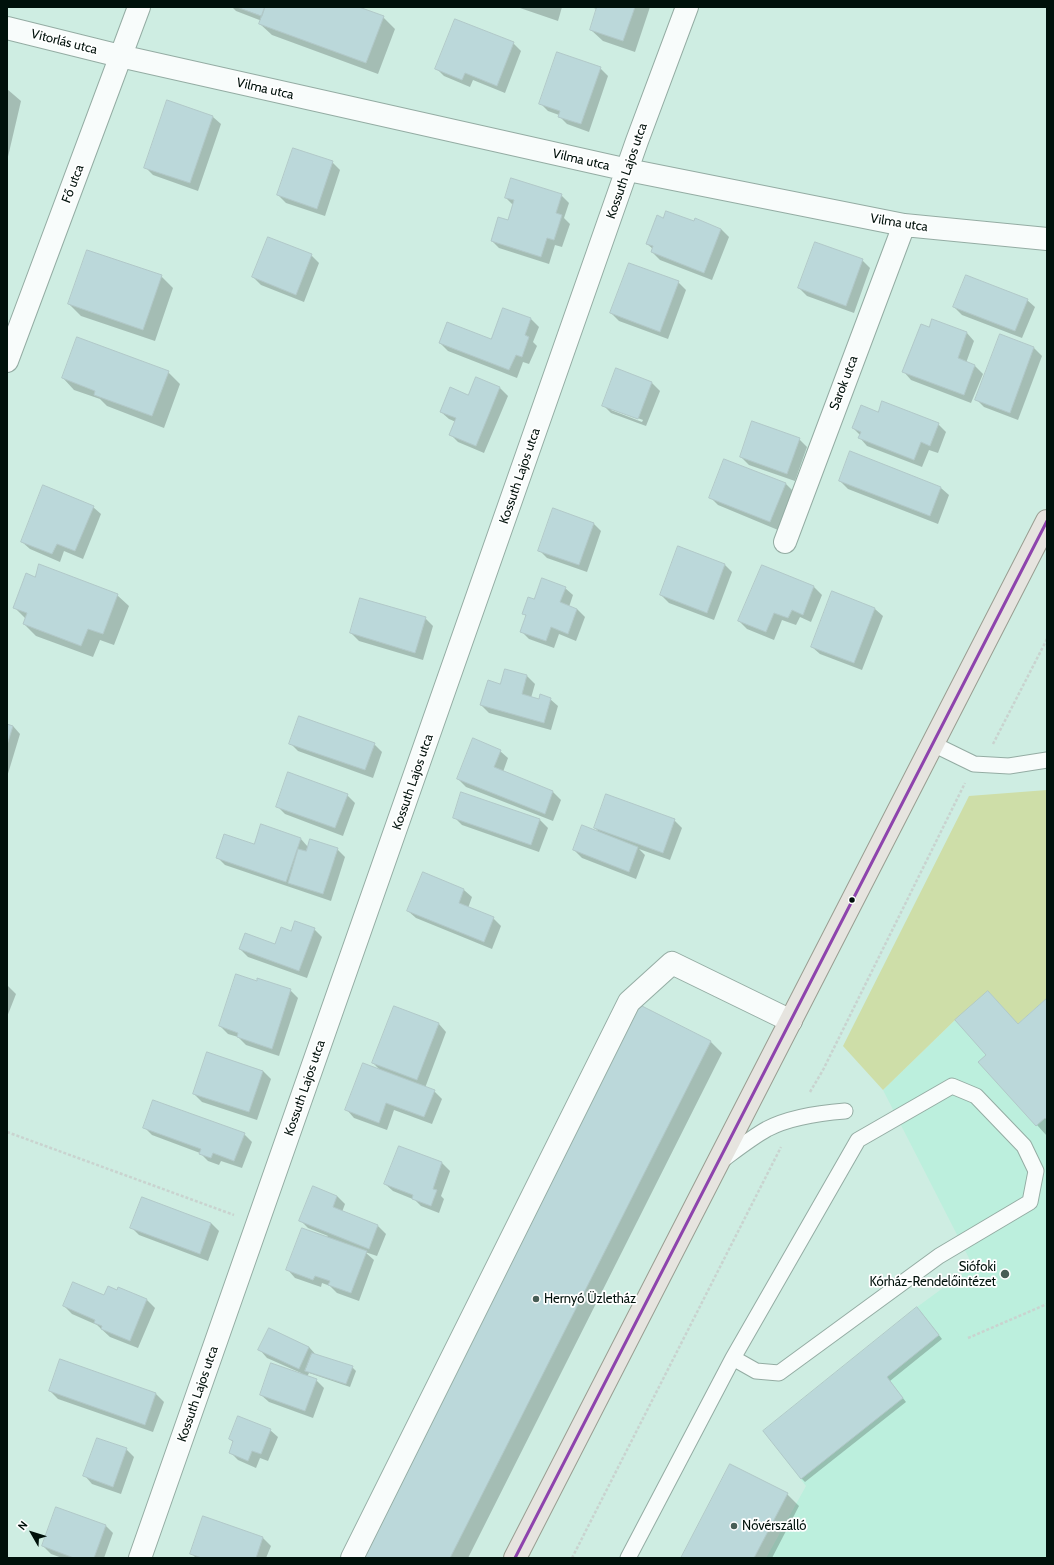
<!DOCTYPE html>
<html>
<head>
<meta charset="utf-8">
<style>
  body { margin:0 }
  #map { position:relative; width:1054px; height:1565px; overflow:hidden; background:#ceede2; font-family:Cabin,sans-serif }
  canvas { display:block }
  .frame { position:absolute; inset:0; border:8px solid #00110b; pointer-events:none }
  .north { position:absolute; left:12px; top:1513px; width:40px; height:40px; -webkit-text-stroke:3px #fff; paint-order:stroke; rotate:309deg; font-size:11px; font-weight:700; line-height:16px; text-align:center; color:#00110b }
  .north::after { content:''; display:block; margin:auto; width:14px; height:18px; background:#00110b; clip-path:polygon(50% 0,100% 100%,50% 72%,0 100%) }
</style>
</head>
<body>
<div id="map">
<canvas width="1054" height="1565"></canvas>
<div class="frame"></div>
<div class="north">N</div>
</div>
<script>
const context = document.querySelector('canvas').getContext('2d');
context.lineJoin = 'round';
function fill(path, color) { context.fillStyle = color; context.fill(path, 'evenodd'); }
function stroke(path, color, width, dash) { context.strokeStyle = color; context.lineWidth = width; context.lineCap = dash ? 'butt' : 'round'; context.setLineDash(dash || []); context.stroke(path); }
function write(font, color, halo, rows, align = 'center') {
  context.font = font + ' Cabin,sans-serif'; context.lineWidth = 3.5; context.setLineDash([]); context.textBaseline = 'middle'; context.strokeStyle = halo; context.fillStyle = color; for (const [text, x, y, turn = 0] of rows) {
    context.save(); context.translate(x, y); context.rotate((+turn || 0) * Math.PI / 180); context.textAlign = isNaN(turn) ? turn : align; if (halo) context.strokeText(text, 0, 0); context.fillText(text, 0, 0); context.restore();
  }
}
const built = new Path2D(`
  M 988,991 L 1018,1024 L 1047,998 L 1047,1558 L 766,1558 L 806,1486 L 763,1431 L 917,1307 L 973,1266 L 883,1090 L 955,1020 Z`);
const green = new Path2D(`
  M 1047,790 L 1047,998 L 1018,1024 L 988,991 L 955,1020 L 883,1090 L 843,1046 L 969,796 Z`);
const shadow = new Path2D(`
  M 232,7 L 356,7 L 383,17 L 395,29 L 378,74 L 272,35 L 260,24 L 262,21 L 236,11 Z
  M 517,7 L 562,7 L 558,21 Z
  M 590,7 L 650,7 L 635,52 L 603,41 L 591,30 L 597,9 Z
  M 513,43 L 521,51 L 505,93 L 473,80 L 470,87 L 444,76 L 437,69 Z
  M 600,68 L 608,76 L 589,132 L 567,124 L 559,116 L 559,115 L 548,111 L 541,104 Z
  M 7,89 L 21,101 L 7,161 Z
  M 213,117 L 221,124 L 198,191 L 153,175 L 145,167 Z
  M 332,162 L 340,170 L 325,216 L 286,203 L 278,195 Z
  M 561,195 L 569,203 L 564,218 L 570,224 L 562,247 L 555,245 L 549,264 L 499,248 L 492,241 L 508,221 L 513,205 L 506,198 Z
  M 664,219 L 694,222 L 721,229 L 729,237 L 712,280 L 660,260 L 652,252 L 653,249 L 647,244 Z
  M 311,255 L 319,263 L 304,302 L 261,285 L 253,277 Z
  M 862,260 L 870,268 L 854,313 L 807,296 L 799,288 Z
  M 161,276 L 173,288 L 155,341 L 81,316 L 69,304 Z
  M 678,282 L 686,290 L 668,339 L 619,321 L 611,313 Z
  M 1027,300 L 1035,307 L 1022,338 L 962,315 L 954,307 Z
  M 504,309 L 531,319 L 539,327 L 533,342 L 537,346 L 529,364 L 523,362 L 517,378 L 448,351 L 440,343 L 492,340 Z
  M 930,328 L 967,333 L 974,341 L 966,363 L 975,366 L 983,374 L 971,403 L 911,380 L 904,372 Z
  M 1000,336 L 1034,348 L 1042,356 L 1018,420 L 984,407 L 976,399 Z
  M 617,370 L 652,383 L 660,391 L 646,426 L 611,413 L 603,405 ZM 611,408 L 643,420 L 642,422 L 611,410 Z
  M 168,372 L 180,384 L 164,428 L 107,406 L 100,399 L 74,390 L 63,378 Z
  M 476,378 L 500,388 L 508,396 L 484,453 L 458,442 L 450,434 L 456,422 L 449,419 L 441,412 L 469,396 Z
  M 879,413 L 938,424 L 946,432 L 938,453 L 929,450 L 922,467 L 867,446 L 860,438 L 861,436 L 853,428 Z
  M 799,439 L 807,447 L 795,481 L 749,465 L 741,457 Z
  M 851,453 L 941,488 L 949,495 L 938,524 L 848,489 L 840,481 Z
  M 725,460 L 786,484 L 794,492 L 778,530 L 718,505 L 710,497 Z
  M 93,507 L 101,514 L 83,559 L 64,551 L 60,562 L 30,549 L 22,542 Z
  M 593,523 L 601,531 L 587,572 L 547,558 L 539,550 Z
  M 724,564 L 732,572 L 714,620 L 669,603 L 661,595 Z
  M 762,566 L 814,587 L 822,595 L 811,622 L 800,617 L 796,625 L 782,620 L 774,640 L 747,629 L 739,621 Z
  M 35,578 L 117,595 L 129,606 L 114,645 L 100,640 L 93,657 L 36,636 L 24,624 L 26,619 L 14,607 Z
  M 565,588 L 573,595 L 569,607 L 577,609 L 585,617 L 576,641 L 559,634 L 554,648 L 529,639 L 521,631 L 527,617 L 524,614 L 534,600 Z
  M 875,609 L 883,616 L 862,670 L 820,654 L 812,647 Z
  M 425,618 L 433,626 L 423,660 L 359,641 L 351,633 Z
  M 527,676 L 535,684 L 531,698 L 539,700 L 550,699 L 558,706 L 551,730 L 489,713 L 481,705 L 501,685 Z
  M 7,725 L 13,726 L 20,734 L 7,777 Z
  M 290,743 L 374,744 L 382,752 L 373,778 L 298,751 Z
  M 500,751 L 508,758 L 503,772 L 553,792 L 561,800 L 553,821 L 466,787 L 458,779 Z
  M 462,793 L 540,820 L 548,828 L 539,852 L 462,825 L 454,817 Z
  M 347,795 L 355,803 L 343,836 L 285,814 L 277,806 Z
  M 674,820 L 682,828 L 670,860 L 639,849 L 645,855 L 636,879 L 582,858 L 574,850 L 600,833 L 595,828 Z
  M 301,839 L 308,847 L 337,849 L 345,857 L 331,901 L 225,865 L 217,857 L 254,845 Z
  M 464,890 L 472,897 L 468,908 L 493,918 L 501,926 L 492,949 L 416,918 L 408,911 Z
  M 314,929 L 322,937 L 307,978 L 248,957 L 240,949 L 276,945 L 292,932 Z
  M 257,982 L 290,990 L 298,998 L 279,1056 L 246,1045 L 238,1037 L 228,1034 L 220,1026 Z
  M 7,985 L 16,994 L 7,1017 Z
  M 988,992 L 1019,1025 L 1047,999 L 1047,1136 L 1037,1125 L 988,1055 Z
  M 439,1024 L 446,1032 L 425,1088 L 434,1091 L 442,1099 L 432,1124 L 394,1110 L 387,1130 L 354,1118 L 347,1110 L 381,1071 L 373,1063 Z
  M 710,1041 L 722,1053 L 468,1558 L 363,1558 Z
  M 208,1053 L 263,1071 L 271,1079 L 257,1120 L 202,1102 L 194,1094 Z
  M 144,1127 L 244,1134 L 252,1142 L 242,1168 L 221,1161 L 219,1165 L 208,1161 L 200,1153 L 152,1135 Z
  M 399,1147 L 442,1163 L 450,1171 L 441,1196 L 444,1199 L 439,1213 L 421,1206 L 415,1200 L 393,1191 L 385,1184 Z
  M 337,1196 L 345,1204 L 342,1212 L 378,1226 L 386,1234 L 377,1256 L 365,1252 L 374,1260 L 359,1301 L 337,1293 L 330,1286 L 322,1283 L 321,1287 L 295,1278 L 288,1270 L 328,1236 L 308,1228 L 300,1220 Z
  M 211,1223 L 219,1231 L 208,1261 L 139,1235 L 131,1227 Z
  M 119,1288 L 147,1300 L 155,1308 L 138,1348 L 110,1337 L 97,1325 L 72,1314 L 64,1306 L 105,1296 L 117,1292 Z
  M 921,1312 L 942,1339 L 890,1381 L 906,1402 L 805,1482 L 801,1478 Z
  M 269,1329 L 309,1347 L 317,1356 L 352,1367 L 356,1371 L 350,1387 L 309,1373 L 307,1377 L 316,1380 L 324,1388 L 313,1418 L 269,1402 L 261,1395 L 301,1373 L 267,1358 L 260,1350 Z
  M 61,1360 L 156,1394 L 164,1402 L 153,1432 L 58,1399 L 50,1391 Z
  M 270,1430 L 278,1437 L 268,1461 L 260,1458 L 256,1468 L 238,1460 L 230,1452 L 234,1443 L 230,1439 Z
  M 126,1449 L 134,1457 L 121,1494 L 92,1484 L 85,1476 Z
  M 787,1494 L 799,1506 L 772,1558 L 682,1558 Z
  M 204,1517 L 263,1538 L 271,1546 L 266,1558 L 196,1558 L 192,1554 Z
  M 105,1525 L 113,1533 L 104,1558 L 62,1558 L 51,1554 L 43,1546 Z`);
const building = new Path2D(`
  M 237,7 L 265,7 L 262,16 Z
  M 265,7 L 359,7 L 384,16 L 366,63 L 259,24 Z
  M 597,7 L 635,7 L 623,41 L 590,30 Z
  M 455,19 L 514,42 L 497,86 L 465,73 L 462,80 L 435,69 Z
  M 557,52 L 601,67 L 581,124 L 558,117 L 560,111 L 539,104 Z
  M 167,100 L 213,116 L 190,183 L 144,168 Z
  M 293,148 L 333,161 L 317,209 L 277,195 Z
  M 511,178 L 562,194 L 556,213 L 562,215 L 554,240 L 547,238 L 541,257 L 491,241 L 498,217 L 508,220 L 514,200 L 505,198 Z
  M 666,211 L 694,221 L 695,218 L 721,229 L 704,273 L 651,252 L 653,246 L 646,244 L 657,215 L 663,218 Z
  M 268,237 L 312,254 L 296,295 L 252,277 Z
  M 815,242 L 863,259 L 846,306 L 798,288 Z
  M 87,250 L 162,275 L 143,330 L 68,304 Z
  M 629,263 L 679,281 L 660,332 L 610,313 Z
  M 966,275 L 1028,299 L 1015,331 L 953,307 Z
  M 503,308 L 531,318 L 525,335 L 529,337 L 522,357 L 516,355 L 509,370 L 439,343 L 447,322 L 491,339 Z
  M 932,319 L 967,332 L 958,358 L 975,365 L 964,395 L 902,372 L 921,324 L 929,327 Z
  M 1000,334 L 1034,347 L 1010,413 L 975,400 Z
  M 77,337 L 169,371 L 152,416 L 94,395 L 95,391 L 62,378 Z
  M 616,368 L 652,382 L 638,419 L 602,406 Z
  M 476,377 L 500,387 L 476,446 L 449,435 L 456,418 L 440,412 L 450,387 L 468,395 Z
  M 882,401 L 939,423 L 930,446 L 921,442 L 914,460 L 858,438 L 861,432 L 852,428 L 861,405 L 878,412 Z
  M 752,421 L 800,438 L 787,474 L 740,457 Z
  M 850,451 L 941,487 L 930,516 L 839,481 Z
  M 724,459 L 786,483 L 770,522 L 709,498 Z
  M 43,485 L 94,506 L 75,551 L 57,544 L 52,554 L 21,542 Z
  M 553,508 L 594,523 L 579,565 L 538,551 Z
  M 678,546 L 725,564 L 707,613 L 660,595 Z
  M 39,564 L 118,594 L 103,634 L 88,629 L 81,646 L 23,624 L 27,613 L 13,608 L 26,573 L 35,577 Z
  M 762,565 L 814,586 L 803,615 L 792,610 L 788,618 L 774,613 L 766,632 L 738,621 Z
  M 542,578 L 566,587 L 560,602 L 577,609 L 568,634 L 551,627 L 546,641 L 520,632 L 526,615 L 522,614 L 528,597 L 534,599 Z
  M 832,591 L 875,608 L 854,663 L 811,647 Z
  M 360,598 L 426,617 L 415,653 L 350,633 Z
  M 505,669 L 527,675 L 522,694 L 539,699 L 540,694 L 551,698 L 544,723 L 480,705 L 488,680 L 500,684 Z
  M 299,716 L 375,743 L 365,770 L 289,744 Z
  M 7,724 L 13,726 L 7,745 Z
  M 473,738 L 501,750 L 494,767 L 553,791 L 545,814 L 457,779 Z
  M 288,772 L 348,794 L 335,828 L 276,807 Z
  M 461,792 L 540,819 L 531,845 L 453,818 Z
  M 606,794 L 675,819 L 663,853 L 594,828 Z
  M 261,824 L 301,838 L 286,882 L 216,858 L 224,834 L 254,844 Z
  M 582,825 L 638,847 L 629,872 L 573,850 Z
  M 310,839 L 338,848 L 323,894 L 288,883 L 298,849 L 306,851 Z
  M 423,872 L 464,889 L 459,903 L 494,917 L 484,942 L 407,911 Z
  M 295,921 L 315,928 L 299,971 L 239,949 L 245,933 L 275,944 L 281,927 L 291,931 Z
  M 236,974 L 257,981 L 257,978 L 291,989 L 272,1049 L 237,1037 L 238,1033 L 219,1026 Z
  M 988,991 L 1018,1024 L 1047,998 L 1047,1120 L 1045,1118 L 1036,1126 L 978,1062 L 986,1055 L 955,1020 Z
  M 640,1005 L 711,1041 L 450,1558 L 362,1558 Z
  M 394,1006 L 439,1023 L 417,1080 L 372,1063 Z
  M 207,1052 L 263,1071 L 249,1112 L 193,1094 Z
  M 363,1063 L 435,1090 L 424,1117 L 386,1103 L 379,1123 L 345,1110 Z
  M 153,1100 L 245,1133 L 234,1161 L 213,1153 L 211,1158 L 199,1154 L 201,1149 L 143,1128 Z
  M 399,1146 L 442,1162 L 433,1189 L 437,1190 L 431,1206 L 412,1199 L 413,1195 L 384,1184 Z
  M 313,1186 L 337,1196 L 333,1207 L 378,1225 L 369,1249 L 299,1221 Z
  M 142,1197 L 211,1223 L 200,1254 L 130,1228 Z
  M 302,1228 L 367,1251 L 351,1293 L 328,1285 L 330,1281 L 315,1276 L 313,1280 L 286,1270 Z
  M 73,1282 L 104,1295 L 108,1286 L 117,1290 L 118,1287 L 147,1299 L 130,1341 L 101,1329 L 102,1326 L 94,1323 L 95,1320 L 63,1306 Z
  M 917,1307 L 939,1335 L 887,1377 L 903,1398 L 801,1479 L 763,1431 Z
  M 269,1328 L 309,1347 L 299,1369 L 258,1350 Z
  M 312,1353 L 353,1366 L 346,1384 L 305,1371 Z
  M 60,1359 L 156,1393 L 145,1425 L 49,1391 Z
  M 271,1363 L 317,1379 L 305,1411 L 260,1395 Z
  M 238,1416 L 271,1429 L 261,1454 L 252,1451 L 248,1461 L 229,1453 L 233,1441 L 229,1439 Z
  M 97,1438 L 127,1448 L 113,1487 L 83,1476 Z
  M 730,1464 L 788,1493 L 754,1558 L 681,1558 Z
  M 56,1507 L 106,1525 L 94,1558 L 74,1558 L 42,1546 Z
  M 203,1516 L 263,1537 L 256,1558 L 202,1558 L 190,1554 Z`);
const path = new Path2D(`
  M 993,744 L 1047,639
  M 810,1092 L 823,1070 L 965,783
  M 7,1132 L 234,1215
  M 968,1338 L 1047,1304
  M 572,1558 L 781,1147`);
const service = new Path2D(`
  M 933,744 L 974,764 L 1009,766 L 1047,760
  M 721,1161 C 736,1150 751,1138 767,1129 C 790,1117 819,1113 845,1111
  M 628,1558 L 733,1358 L 858,1140 L 952,1086 L 976,1096 L 1024,1146 L 1036,1171 L 1030,1202 L 939,1256 L 779,1373 L 756,1371 L 733,1358`);
const minor = new Path2D(`
  M 7,28 L 120,56 L 628,170 L 904,225 L 1047,239
  M 7,361 L 139,7
  M 785,542 L 904,225
  M 140,1558 L 637,141 L 687,7
  M 352,1558 L 629,1002 L 672,963 L 791,1021`);
const primary = new Path2D(`
  M 515,1558 L 1047,521`);
const bus1 = new Path2D(`
  M 515,1558 L 1047,521`);
const markers = [
  [852,900,3.5,"#00110b"],
  [1005,1274,5,"#485e56"],
  [536,1299,4,"#485e56"],
  [734,1526,4,"#485e56"]
];
const streetNames = [
  ["Vitorlás utca",64,42,14],
  ["Vilma utca",265,89,13],
  ["Vilma utca",581,160,13],
  ["Kossuth Lajos utca",627,171,-71],
  ["Fő utca",73,184,-69],
  ["Vilma utca",899,223,9],
  ["Sarok utca",844,383,-69],
  ["Kossuth Lajos utca",520,476,-71],
  ["Kossuth Lajos utca",413,782,-71],
  ["Kossuth Lajos utca",305,1088,-71],
  ["Kossuth Lajos utca",198,1394,-71]
];
const poiNames = [
  ["Siófoki",996,1267,"right"],
  ["Kórház-Rendelőintézet",996,1282,"right"],
  ["Hernyó Üzletház",544,1299],
  ["Nővérszálló",742,1526]
];
fill(built, '#bcefdd');
fill(green, '#cedea8');
fill(shadow, '#0003');
fill(building, '#bbd8da');
stroke(building, '#b1c8c8', 1);
stroke(service, '#94aca3', 17);
stroke(minor, '#94aca3', 24);
stroke(primary, '#999d91', 24);
stroke(path, '#c9d3cf', 2.5, [3, 2]);
stroke(service, '#f8fcfb', 15);
stroke(minor, '#f8fcfb', 22);
stroke(primary, '#e6e4df', 22);
stroke(bus1, '#8e44ad', 3);
for (const [x, y, r, color] of markers) { const dot = new Path2D(); dot.arc(x, y, r, 0, 2 * Math.PI); context.fillStyle = color; context.fill(dot); stroke(dot, '#fff', 1.5); }
write('13px', '#00110b', '#fff', streetNames);
write('13px', '#00110b', '#fff', poiNames, 'left');
</script>
</body>
</html>
